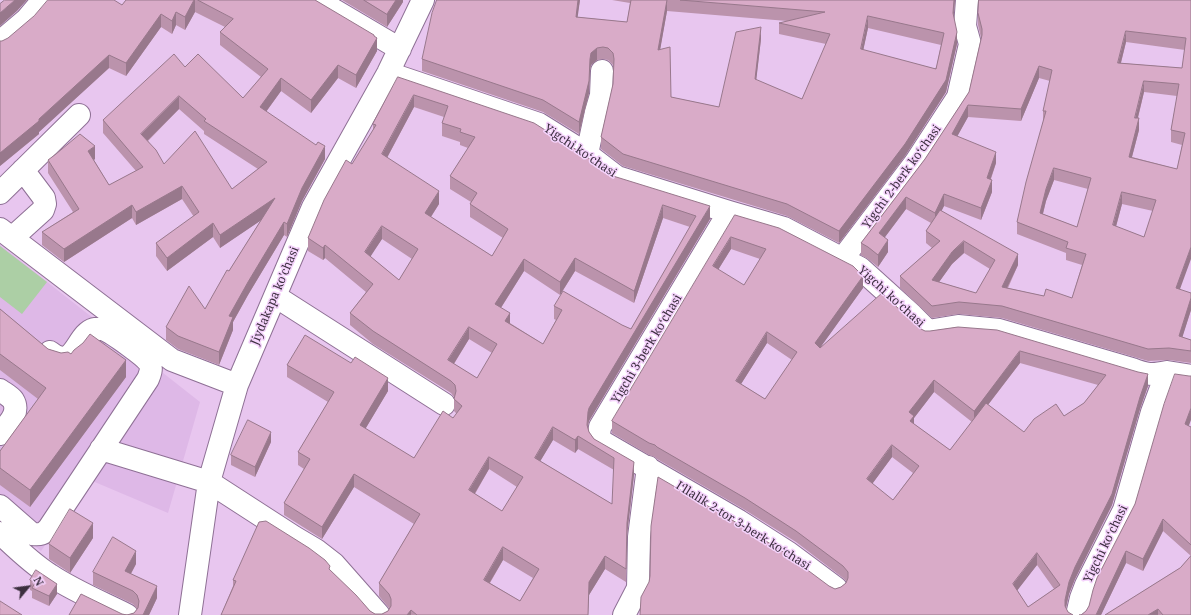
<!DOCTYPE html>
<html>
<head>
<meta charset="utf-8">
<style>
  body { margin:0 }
  #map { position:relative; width:1191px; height:615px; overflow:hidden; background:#e8c6ef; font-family:"Noto Serif",serif }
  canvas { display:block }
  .north { position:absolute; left:8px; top:567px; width:40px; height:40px; -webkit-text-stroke:3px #f5d3fc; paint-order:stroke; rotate:61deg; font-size:11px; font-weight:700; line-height:16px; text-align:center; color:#3c2f3f }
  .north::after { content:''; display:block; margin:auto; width:14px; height:18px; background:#3c2f3f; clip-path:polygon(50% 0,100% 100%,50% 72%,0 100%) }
</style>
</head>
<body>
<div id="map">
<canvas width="1191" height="615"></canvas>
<div class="north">N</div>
</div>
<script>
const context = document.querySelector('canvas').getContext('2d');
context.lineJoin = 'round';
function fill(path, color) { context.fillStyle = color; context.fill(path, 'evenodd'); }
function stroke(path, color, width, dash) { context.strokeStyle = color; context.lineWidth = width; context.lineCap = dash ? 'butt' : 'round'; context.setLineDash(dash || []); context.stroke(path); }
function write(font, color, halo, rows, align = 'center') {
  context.font = font + ' "Noto Serif",serif'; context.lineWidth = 3; context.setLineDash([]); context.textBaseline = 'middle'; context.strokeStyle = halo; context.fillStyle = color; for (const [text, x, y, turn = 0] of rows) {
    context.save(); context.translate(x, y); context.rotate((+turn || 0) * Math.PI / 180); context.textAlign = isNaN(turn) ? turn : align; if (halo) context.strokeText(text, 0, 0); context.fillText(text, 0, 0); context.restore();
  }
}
const built = new Path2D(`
  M 0,245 L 200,402 L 168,513 L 90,480 L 41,551 L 0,518 Z`);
const green = new Path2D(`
  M 0,246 L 47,282 L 22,314 L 0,297 Z`);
const minor = new Path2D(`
  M 317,0 L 400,49
  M 0,42 L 26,20 L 43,0
  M 388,73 L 539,124 L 587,154 L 617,177 L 729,212 L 784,228 L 860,268 L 912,315 L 928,331 L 958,326 L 999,330 L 1132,369 C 1147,375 1152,375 1167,372 L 1152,412 L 1124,510 L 1086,585 L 1081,598 L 1077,615
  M 587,154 L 596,112 L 601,95 L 602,71
  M 0,193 L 79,115
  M 729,212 L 600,427 L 599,434 L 601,441 L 739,521 L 789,553 L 836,588
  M 0,229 L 172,360 L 237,385
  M 12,238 L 43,210 L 45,204 L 44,198 L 23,170
  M 843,258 L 915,163 L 958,97 L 970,44 L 965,26 L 967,0
  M 275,296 L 444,404
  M 1167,372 L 1191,376
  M 0,390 C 4,393 10,396 13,400 C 21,413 7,425 0,434
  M 101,449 L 209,482 L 294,537 L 316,550 L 334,564 L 379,615
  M 0,506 L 32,534 C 40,535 44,534 49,528 L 148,379 C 150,374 152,369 150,364 C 147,357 111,332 103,329 C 101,329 97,329 94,329 C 76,334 75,372 50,352
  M 0,533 C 16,548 31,563 50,575 C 74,591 101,602 127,615
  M 190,615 L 209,482 L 237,385 L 313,207 L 388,73 L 423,0
  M 624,615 L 638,588 L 639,537 L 648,467`);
const wall = new Path2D(`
  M 126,0 L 315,0 L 374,37 L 377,51 L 356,88 L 338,78 L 311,113 L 281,91 L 266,112 L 325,159 L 302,201 L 287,237 L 284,235 L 248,295 L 233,322 L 233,330 L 219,365 L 178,349 L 166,340 L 166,327 L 205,309 L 229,271 L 261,220 L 220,248 L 213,237 L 167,271 L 156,256 L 156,243 L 194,217 L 182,199 L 136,225 L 132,218 L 64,262 L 42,245 L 42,232 L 73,212 L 48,173 L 48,160 L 95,159 L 94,160 L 109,185 L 136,171 L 103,133 L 103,120 L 185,67 L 243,98 L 261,77 L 220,45 L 220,32 L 225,27 L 195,12 L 185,30 L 176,25 L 172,34 L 161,27 L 126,76 L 109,68 L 39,132 L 39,134 L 0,166 L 0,41 L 2,41 L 122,5 ZM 179,109 L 204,131 L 204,134 L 258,169 L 232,189 L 164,164 L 148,141 Z
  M 342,0 L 403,0 L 403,2 L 387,27 Z
  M 580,0 L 577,17 L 627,22 L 630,3 L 612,0 L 955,0 L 953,16 L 957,44 L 946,92 L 905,156 L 839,243 L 787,216 L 623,166 L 601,149 L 601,137 L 613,84 L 614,70 L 613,65 L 608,60 L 603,59 L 597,60 L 591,65 L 590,70 L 589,93 L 579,134 L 543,112 L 422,71 L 422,59 ZM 667,11 L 787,21 L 779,23 L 779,34 L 826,44 L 802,99 L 756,80 L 761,39 L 719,107 L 671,97 L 660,49 ZM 868,28 L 941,45 L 936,69 L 863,50 Z
  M 1191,0 L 1180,290 L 1191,293 L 1191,310 L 1182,337 L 1191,340 L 1191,363 L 1169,360 L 1148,361 L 1002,318 L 959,314 L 932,318 L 900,288 L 900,276 L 932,248 L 926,243 L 926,231 L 931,223 L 906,209 L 885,237 L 888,252 L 878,267 L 868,259 L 861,255 L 861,243 L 925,159 L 969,92 L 981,38 L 978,25 L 978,13 ZM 1126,42 L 1185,50 L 1182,68 L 1121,63 ZM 1039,78 L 1050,81 L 1043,111 L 1043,122 L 1017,222 L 1017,234 L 1066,253 L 1066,260 L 1082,265 L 1072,298 L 1044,296 L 1008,288 L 1018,265 L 941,211 L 944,206 L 981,220 L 992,192 L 991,179 L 996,163 L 957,136 L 968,117 L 1021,121 ZM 1144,92 L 1177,96 L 1171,130 L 1171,142 L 1182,145 L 1177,169 L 1132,157 L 1139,130 L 1138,118 ZM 1054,180 L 1088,189 L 1077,227 L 1043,214 L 1046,201 ZM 1122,204 L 1153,211 L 1144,237 L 1116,227 ZM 964,253 L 990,269 L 976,293 L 939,282 L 952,264 Z
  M 398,77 L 613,176 L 710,219 L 589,421 L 588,425 L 589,432 L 594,439 L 634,475 L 627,535 L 626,582 L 605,569 L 589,595 L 588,615 L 221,615 L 233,586 L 233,580 L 330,570 L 370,611 L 375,614 L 382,614 L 388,611 L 389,608 L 379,596 L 379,583 L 414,524 L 354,487 L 322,539 L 284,515 L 284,503 L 304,469 L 298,465 L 298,452 L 328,402 L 287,377 L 287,365 L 388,391 L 365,429 L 414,458 L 453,418 L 457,414 L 454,411 L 454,397 L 451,393 L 373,344 L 350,325 L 350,313 L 366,292 L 325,258 L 323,260 L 308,251 L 308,238 L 352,164 L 373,130 L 373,124 ZM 414,107 L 444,117 L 442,123 L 442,136 L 460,142 L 460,145 L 468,148 L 450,176 L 450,189 L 471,202 L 470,204 L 470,217 L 503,238 L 492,256 L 431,217 L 439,204 L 387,158 ZM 663,218 L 690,227 L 631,329 L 622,325 L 554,306 L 554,319 L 556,320 L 543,344 L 510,323 L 501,308 L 524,271 L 560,295 L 575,271 L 634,303 ZM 382,239 L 412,259 L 399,280 L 370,256 ZM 469,339 L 492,353 L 477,378 L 454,364 ZM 553,440 L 575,453 L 578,449 L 614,470 L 612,504 L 540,461 ZM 489,469 L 517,487 L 502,511 L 475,494 ZM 503,560 L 533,578 L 520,601 L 490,583 Z
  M 735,215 L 863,288 L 821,346 L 919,328 L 925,331 L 930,331 L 958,327 L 1148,386 L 1140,409 L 1112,505 L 1075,579 L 1069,594 L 1066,608 L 1068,612 L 640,615 L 829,586 L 835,589 L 841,587 L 847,582 L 843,578 L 796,542 L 745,510 L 657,459 L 655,457 L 649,455 L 612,433 L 612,421 ZM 731,249 L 760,259 L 744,285 L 718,270 ZM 767,343 L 792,360 L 765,399 L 741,384 ZM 1020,363 L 1098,385 L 1084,403 L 1064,416 L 1024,432 L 988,405 ZM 934,392 L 972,422 L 950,450 L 914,424 L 914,418 ZM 892,457 L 913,473 L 893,500 L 872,484 ZM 1037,565 L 1054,589 L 1028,607 L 1017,590 Z
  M 0,309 L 48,349 L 61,353 L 71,354 L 126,377 L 30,507 L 0,485 L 0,451 L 38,399 L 0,370 Z
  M 1189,376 L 1189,426 L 1191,427 L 1191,615 L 1105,615 L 1180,568 L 1191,556 L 1163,531 L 1143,571 L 1126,563 L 1101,615 L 1081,615 L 1086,611 L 1089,606 L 1135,504 Z
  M 271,442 L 255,477 L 231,465 L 231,455 Z
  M 93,538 L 70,573 L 49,559 L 49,544 Z
  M 136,564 L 131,574 L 157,598 L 149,615 L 69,615 L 122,614 L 127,615 L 134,613 L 137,609 L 133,604 L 93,585 L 93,572 Z
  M 30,580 L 57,594 L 49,606 L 32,598 L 32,591 L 30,590 Z`);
const shadedWall = new Path2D(`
  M 15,0 L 27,0 L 17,11 L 0,26 L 0,13 Z
  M 194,0 L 195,0 L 195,12 L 185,30 L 185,17 Z
  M 396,0 L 403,0 L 403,2 L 387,27 L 387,14 Z
  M 578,0 L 580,0 L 576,29 L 576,17 Z
  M 667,0 L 667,11 L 658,62 L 658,50 Z
  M 954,0 L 955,0 L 953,25 L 953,13 Z
  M 176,12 L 176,25 L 172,34 L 172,21 Z
  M 161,14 L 161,27 L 126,76 L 126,63 Z
  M 868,16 L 868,28 L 861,61 L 861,49 Z
  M 761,27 L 761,39 L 755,91 L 755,79 Z
  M 1126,31 L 1126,42 L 1118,74 L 1118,63 Z
  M 957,32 L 957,44 L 946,92 L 905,156 L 839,243 L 839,231 Z
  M 374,35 L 374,42 L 377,38 L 377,51 L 356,88 L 356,75 Z
  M 597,48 L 597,60 L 591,65 L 590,70 L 589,93 L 579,134 L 579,122 L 590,59 L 591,53 Z
  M 109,55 L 109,68 L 39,132 L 39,134 L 0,166 L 0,153 L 39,119 Z
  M 338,65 L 338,78 L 311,113 L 311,100 Z
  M 1039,66 L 1039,78 L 1021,121 L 1021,109 Z
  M 281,78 L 281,91 L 260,120 L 260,107 Z
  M 1144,81 L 1144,92 L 1135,129 L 1135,118 Z
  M 414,95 L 414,107 L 382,167 L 382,154 Z
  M 179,96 L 179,109 L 141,147 L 141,134 Z
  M 968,105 L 968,117 L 952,146 L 952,134 Z
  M 1139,118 L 1139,130 L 1129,168 L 1129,157 Z
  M 95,146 L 95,159 L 88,164 L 88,151 Z
  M 325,146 L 325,159 L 302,201 L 287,237 L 287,224 L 302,188 Z
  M 996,152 L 996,163 L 987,189 L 987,178 Z
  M 1054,168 L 1054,180 L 1046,201 L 1040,225 L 1040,213 L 1046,189 Z
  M 992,180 L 992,192 L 981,220 L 981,208 Z
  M 182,186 L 182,199 L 136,225 L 136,212 Z
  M 439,191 L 439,204 L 425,226 L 425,213 Z
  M 1122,192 L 1122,204 L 1113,237 L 1113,225 Z
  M 944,194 L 944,206 L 935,224 L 935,213 Z
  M 906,197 L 906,209 L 879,245 L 879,233 Z
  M 275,198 L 275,211 L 220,248 L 220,235 Z
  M 132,205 L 132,218 L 64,262 L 64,249 Z
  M 663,205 L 663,218 L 634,303 L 634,291 Z
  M 710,206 L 710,219 L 589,421 L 588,425 L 587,437 L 588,412 L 589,408 Z
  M 284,222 L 284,235 L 248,295 L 233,322 L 233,330 L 219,365 L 219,352 L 229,316 L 248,282 Z
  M 213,223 L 213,237 L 167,271 L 167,258 Z
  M 382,226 L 382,239 L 365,265 L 365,252 Z
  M 731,237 L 731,249 L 713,278 L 713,266 Z
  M 888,240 L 888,252 L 878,267 L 878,255 Z
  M 964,241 L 964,253 L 952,264 L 932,292 L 932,280 L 952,252 Z
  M 325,245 L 325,258 L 323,260 L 323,248 Z
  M 1191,247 L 1191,259 L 1176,300 L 1176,288 Z
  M 1018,254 L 1018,265 L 1002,298 L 1002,287 Z
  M 575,258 L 575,271 L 560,295 L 560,282 Z
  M 524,259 L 524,271 L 495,317 L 495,304 Z
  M 863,276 L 863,288 L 815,355 L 815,343 Z
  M 1191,298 L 1191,310 L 1179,348 L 1179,336 Z
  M 510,313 L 510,326 L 505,321 Z
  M 469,327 L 469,339 L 448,373 L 448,360 Z
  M 767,332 L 767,343 L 736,392 L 736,381 Z
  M 1020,351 L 1020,363 L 974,423 L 974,411 Z
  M 126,360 L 126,377 L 30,507 L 30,490 Z
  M 1148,374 L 1148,386 L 1140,409 L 1112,505 L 1075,579 L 1069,594 L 1065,612 L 1065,600 L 1069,582 Z
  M 388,378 L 388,391 L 360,438 L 360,425 Z
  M 934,380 L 934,392 L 914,418 L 914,428 L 910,433 L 909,412 Z
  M 1191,408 L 1191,420 L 1185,436 L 1185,424 Z
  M 553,427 L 553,440 L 535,470 L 535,458 Z
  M 271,432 L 271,442 L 255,477 L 255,467 Z
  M 578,436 L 578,449 L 575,453 L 575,440 Z
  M 892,445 L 892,457 L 867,491 L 867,479 Z
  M 489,457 L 489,469 L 469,503 L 469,490 Z
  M 634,462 L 634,475 L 627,535 L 626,582 L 627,523 Z
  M 354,474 L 354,487 L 322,539 L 322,527 Z
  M 1163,519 L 1163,531 L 1143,571 L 1143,559 Z
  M 93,523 L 93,538 L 70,573 L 70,558 Z
  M 503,547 L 503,560 L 484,592 L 484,580 Z
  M 136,551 L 136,564 L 125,584 L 125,571 Z
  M 1126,551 L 1126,563 L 1101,615 L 1096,615 Z
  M 1037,553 L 1037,565 L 1013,596 L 1013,584 Z
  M 605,556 L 605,569 L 589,595 L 588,615 L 589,582 Z
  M 57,584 L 57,594 L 49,606 L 49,596 Z
  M 157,586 L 157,598 L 149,615 L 143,615 Z
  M 1158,609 L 1158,615 L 1148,615 Z
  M 411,610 L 411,615 L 407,615 Z`);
const building = new Path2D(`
  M 5,0 L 15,0 L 0,13 L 0,4 Z
  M 48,0 L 114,0 L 122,5 L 126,0 L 194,0 L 185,17 L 176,12 L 172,21 L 161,14 L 126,63 L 109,55 L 39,119 L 39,121 L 0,153 L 0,41 L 2,41 L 8,38 L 34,16 Z
  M 198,0 L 315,0 L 374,35 L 374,36 L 377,38 L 356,75 L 338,65 L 311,100 L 281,78 L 260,107 L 316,145 L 318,142 L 325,146 L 302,188 L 287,224 L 284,222 L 248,282 L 229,316 L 233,317 L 219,352 L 178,336 L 166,327 L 189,286 L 205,309 L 227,270 L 229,271 L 275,198 L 220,235 L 213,223 L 167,258 L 156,243 L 199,212 L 182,186 L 136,212 L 132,205 L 64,249 L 42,232 L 79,209 L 48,160 L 56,154 L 80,134 L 95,146 L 88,151 L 109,185 L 143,167 L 103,120 L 174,54 L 185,67 L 198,54 L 243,98 L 268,69 L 220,32 L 233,19 ZM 179,96 L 206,119 L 204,121 L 267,162 L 232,189 L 195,131 L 164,164 L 156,150 L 141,134 Z
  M 364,0 L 396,0 L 387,14 Z
  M 437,0 L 578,0 L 576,17 L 627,22 L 631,0 L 667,0 L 658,50 L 670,47 L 671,97 L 719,107 L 736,32 L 761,27 L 755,79 L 802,99 L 830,34 L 779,23 L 825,12 L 680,0 L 954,0 L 953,13 L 957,32 L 946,80 L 905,144 L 839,231 L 787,204 L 623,154 L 601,137 L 613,84 L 614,59 L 613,53 L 608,48 L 603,47 L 597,48 L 591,53 L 590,59 L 589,81 L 579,122 L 543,100 L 422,59 L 432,13 ZM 868,16 L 944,33 L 936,69 L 861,49 Z
  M 979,0 L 1191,0 L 1191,247 L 1176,288 L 1191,293 L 1191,298 L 1179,336 L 1191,340 L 1191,351 L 1169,348 L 1148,349 L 1002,306 L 959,302 L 932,306 L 900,276 L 940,241 L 926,231 L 940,210 L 1018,254 L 1002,287 L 1044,296 L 1046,289 L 1072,298 L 1086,254 L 1066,248 L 1068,242 L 1017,222 L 1026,182 L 1046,111 L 1043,111 L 1052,70 L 1039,66 L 1021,109 L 968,105 L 952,134 L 996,152 L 987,178 L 992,180 L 981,208 L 944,194 L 935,213 L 906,197 L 879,233 L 888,240 L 878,255 L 868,247 L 861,243 L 925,159 L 969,92 L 982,35 L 982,29 L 978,13 ZM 1126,31 L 1186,38 L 1182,68 L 1118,63 ZM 1144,81 L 1179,84 L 1171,130 L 1185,133 L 1177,169 L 1129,157 L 1139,118 L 1135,118 ZM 1054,168 L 1091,178 L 1077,227 L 1040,213 L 1046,189 ZM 1122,192 L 1156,200 L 1144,237 L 1113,225 ZM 964,241 L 995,260 L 976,293 L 932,280 L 952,252 Z
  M 398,77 L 534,123 L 580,152 L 613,176 L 710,206 L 589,408 L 588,412 L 587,425 L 589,432 L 594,439 L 634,462 L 627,523 L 626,569 L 605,556 L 589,582 L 588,615 L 417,615 L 411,610 L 407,615 L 221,615 L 236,581 L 233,580 L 259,522 L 266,521 L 309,548 L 325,560 L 330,566 L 329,569 L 356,595 L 370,611 L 375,614 L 382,614 L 388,611 L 391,606 L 391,599 L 389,594 L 379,583 L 420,514 L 354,474 L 322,527 L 284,503 L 310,459 L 298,452 L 334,392 L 287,365 L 305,335 L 351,363 L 355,357 L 388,378 L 360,425 L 414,458 L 443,411 L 453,418 L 462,406 L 454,399 L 456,391 L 455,385 L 451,381 L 373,331 L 350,313 L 373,284 L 325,245 L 323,248 L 308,238 L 324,200 L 346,160 L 352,164 L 376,125 L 373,124 ZM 414,95 L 448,106 L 442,123 L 461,129 L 460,132 L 475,137 L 450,176 L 477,193 L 470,204 L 508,229 L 492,256 L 425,213 L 439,191 L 382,154 ZM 663,205 L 696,216 L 631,329 L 622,325 L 563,291 L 554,306 L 562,310 L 543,344 L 505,321 L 510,313 L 495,304 L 524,259 L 560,282 L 575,258 L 634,291 ZM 382,226 L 418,249 L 399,280 L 365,252 ZM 469,327 L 497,344 L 477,378 L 448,360 ZM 553,427 L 575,440 L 578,436 L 614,458 L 612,504 L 535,458 ZM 489,457 L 523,477 L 502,511 L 469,490 ZM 503,547 L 539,569 L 520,601 L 484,580 Z
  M 735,215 L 779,228 L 853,266 L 863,276 L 815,343 L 820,348 L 882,293 L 919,328 L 925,331 L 930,331 L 958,327 L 997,330 L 1138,372 L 1148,374 L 1140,397 L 1112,494 L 1075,567 L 1069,582 L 1065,600 L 1065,606 L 1068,612 L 1073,615 L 640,615 L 641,597 L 649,582 L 650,576 L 651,526 L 658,477 L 732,520 L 782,551 L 829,586 L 835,589 L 841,587 L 846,583 L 848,578 L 848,572 L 843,566 L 796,531 L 745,498 L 657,447 L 655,445 L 649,443 L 612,421 ZM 731,237 L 766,249 L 744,285 L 713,266 ZM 767,332 L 797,352 L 765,399 L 736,381 ZM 1020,351 L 1106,375 L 1084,403 L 1064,416 L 1056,404 L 1034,419 L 1024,432 L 986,403 L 950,450 L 910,421 L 914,416 L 909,412 L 934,380 L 974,411 ZM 892,445 L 919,466 L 893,500 L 867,479 ZM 1037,553 L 1060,585 L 1028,607 L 1013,584 Z
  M 0,309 L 48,349 L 61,353 L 68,352 L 71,354 L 74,350 L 83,343 L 90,334 L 126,360 L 30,490 L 0,468 L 0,451 L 46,388 L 0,354 Z
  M 1175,374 L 1189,376 L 1191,376 L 1191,408 L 1185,424 L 1191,427 L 1191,545 L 1163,519 L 1143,559 L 1126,551 L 1096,615 L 1079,615 L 1081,615 L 1086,611 L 1089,606 L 1093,590 L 1097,578 L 1135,504 L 1164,404 Z
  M 248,420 L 271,432 L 255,467 L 231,455 Z
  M 70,509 L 93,523 L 70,558 L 49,544 Z
  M 113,537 L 136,551 L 125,571 L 157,586 L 143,615 L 69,615 L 81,594 L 122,614 L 127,615 L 134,613 L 138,608 L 139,601 L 137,595 L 133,591 L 93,572 Z
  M 1191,556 L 1191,615 L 1163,615 L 1158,609 L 1148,615 L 1105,615 L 1180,568 Z
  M 36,570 L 57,584 L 49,596 L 32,588 L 35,583 L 30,580 Z
  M 0,601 L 22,615 L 0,615 Z`);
const streetNames = [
  ["Yigchi koʻchasi",580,151,34],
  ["Yigchi 2-berk koʻchasi",902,177,-54],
  ["Jiydakapa ko'chasi",275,296,-67],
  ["Yigchi koʻchasi",891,297,42],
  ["Yigchi 3-berk koʻchasi",647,349,-59],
  ["Iʻllalik 2-tor 3-berk koʻchasi",743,526,32],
  ["Yigchi koʻchasi",1106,544,-64]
];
fill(built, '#deb8e7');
fill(green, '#accfa5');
stroke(minor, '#8e7095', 24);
stroke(minor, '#fff', 22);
fill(wall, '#bb93ac');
fill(shadedWall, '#98788c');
fill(building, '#d9abc8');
stroke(building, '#98788c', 1);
write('12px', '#3c2f3f', '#f5d3fc', streetNames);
</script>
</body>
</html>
